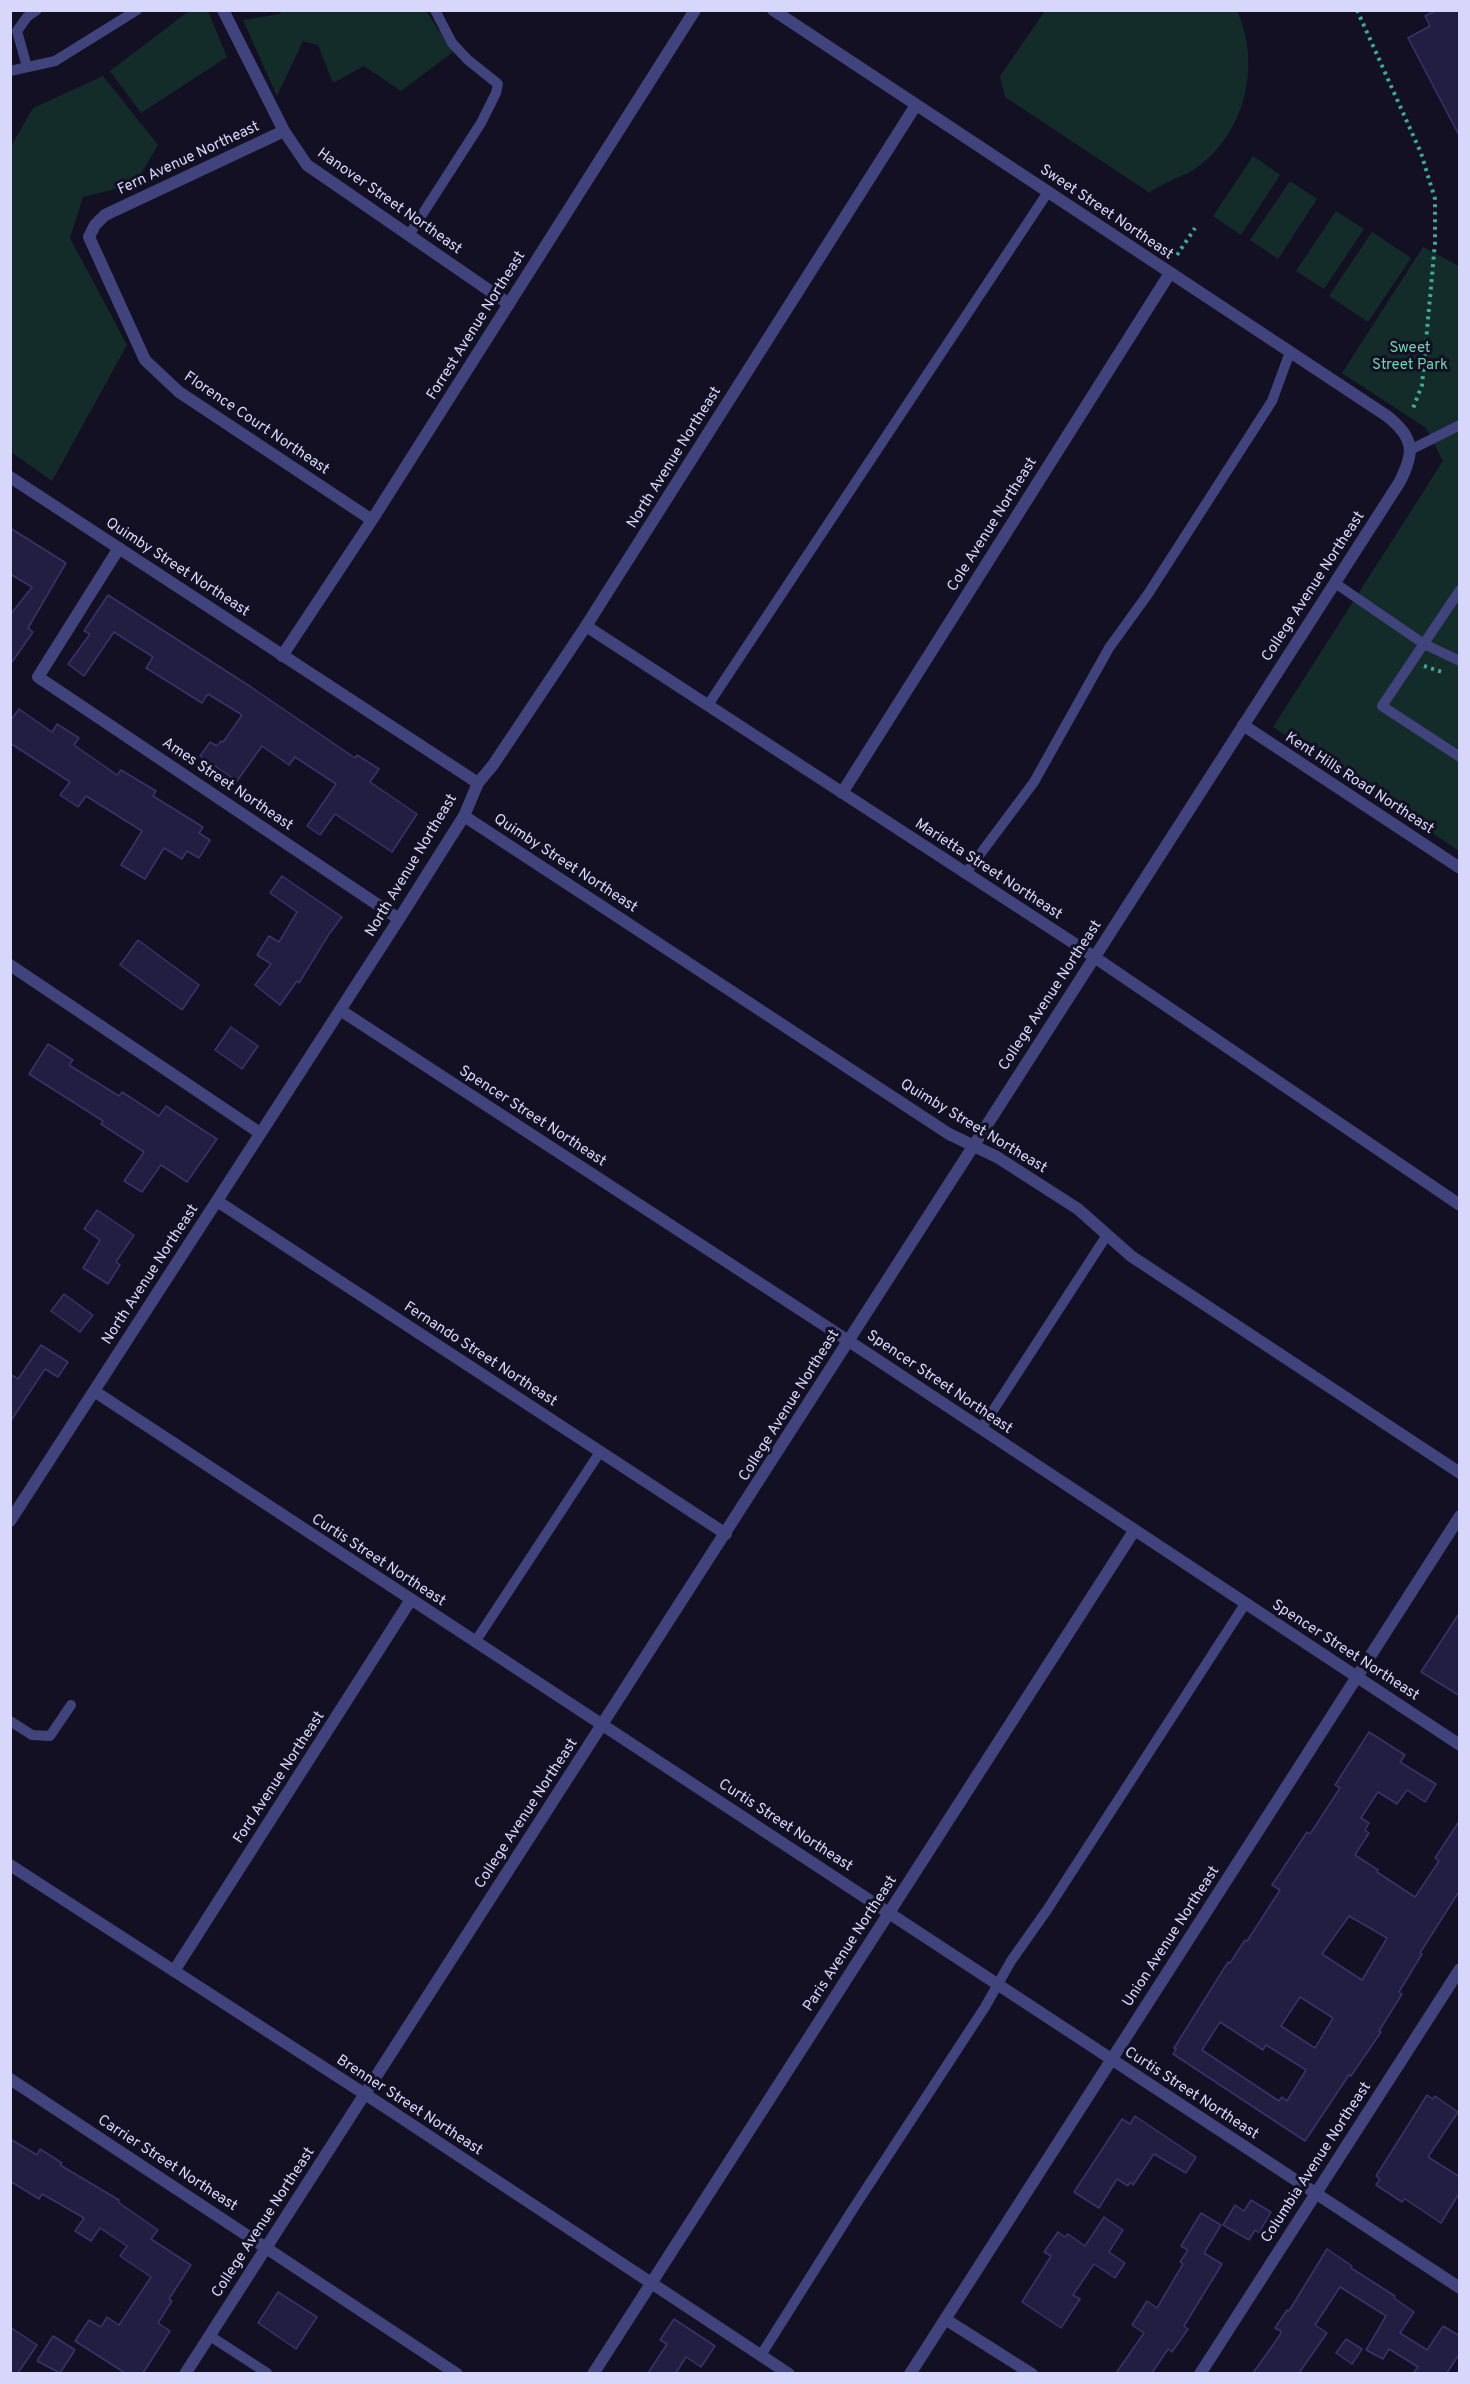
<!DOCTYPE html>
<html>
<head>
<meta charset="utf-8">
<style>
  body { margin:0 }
  #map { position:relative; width:1470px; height:2384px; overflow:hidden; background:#121022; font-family:Overpass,sans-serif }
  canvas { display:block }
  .frame { position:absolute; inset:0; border:12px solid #d7d6fb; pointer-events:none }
</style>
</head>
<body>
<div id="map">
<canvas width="1470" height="2384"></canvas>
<div class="frame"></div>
</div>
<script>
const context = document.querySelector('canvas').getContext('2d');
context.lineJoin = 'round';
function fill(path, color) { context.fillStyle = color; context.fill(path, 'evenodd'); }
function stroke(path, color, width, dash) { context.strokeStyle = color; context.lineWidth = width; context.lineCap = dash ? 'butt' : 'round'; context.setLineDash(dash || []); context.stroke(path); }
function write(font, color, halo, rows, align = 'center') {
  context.font = font + ' Overpass,sans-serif'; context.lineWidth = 6; context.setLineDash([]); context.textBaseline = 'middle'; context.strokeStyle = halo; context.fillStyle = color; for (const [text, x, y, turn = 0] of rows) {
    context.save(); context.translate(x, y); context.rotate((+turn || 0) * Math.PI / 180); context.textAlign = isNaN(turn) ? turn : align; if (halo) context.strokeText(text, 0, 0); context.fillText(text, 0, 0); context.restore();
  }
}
const green = new Path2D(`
  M 189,11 L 208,11 L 227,57 L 141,113 L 110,71 Z
  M 281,11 L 426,11 L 453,52 L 401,91 L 364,66 L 333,83 L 318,45 L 303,41 L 277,96 L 243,20 L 280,14 Z
  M 1045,11 L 1237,11 C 1262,65 1245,134 1195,169 C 1185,175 1154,187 1150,193 L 1005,97 L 1000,76 Z
  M 103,76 L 158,145 L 135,184 L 83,197 L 70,238 L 127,345 L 52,481 L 11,452 L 11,146 L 33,108 Z
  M 1253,156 L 1280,175 L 1241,235 L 1213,216 Z
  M 1290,181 L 1317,199 L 1278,259 L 1250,240 Z
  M 1336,211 L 1364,229 L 1324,289 L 1296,271 Z
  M 1372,232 L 1411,258 L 1368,322 L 1329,296 Z
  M 1423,247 L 1459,266 L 1459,851 L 1273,727 L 1443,461 L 1426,428 L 1342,373 Z`);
const building = new Path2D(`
  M 1437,10 L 1460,10 L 1460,137 L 1408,38 L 1430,26 L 1425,16 Z
  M 10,528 L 66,563 L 28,628 L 33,632 L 10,665 L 10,615 L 32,587 L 10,574 Z
  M 108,595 L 251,687 L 355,758 L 357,755 L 379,769 L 370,782 L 417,814 L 392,852 L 335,814 L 320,835 L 307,826 L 336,784 L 295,757 L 289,765 L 262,746 L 237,781 L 200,756 L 210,742 L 217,746 L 221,741 L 223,742 L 242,715 L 208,694 L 202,703 L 146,668 L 153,657 L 114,632 L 84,676 L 68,664 L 90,634 L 84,631 Z
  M 19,709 L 52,732 L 57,724 L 79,738 L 74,745 L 117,775 L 121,770 L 156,791 L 153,796 L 203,827 L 199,833 L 210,840 L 199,858 L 187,851 L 182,859 L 164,848 L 145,879 L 121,865 L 142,831 L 86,796 L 78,807 L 60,795 L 70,782 L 10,743 L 10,721 Z
  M 282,876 L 342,917 L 329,934 L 299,983 L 297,981 L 280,1005 L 255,985 L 271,964 L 257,955 L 269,936 L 279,942 L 297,912 L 270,893 Z
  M 138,940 L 199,985 L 182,1010 L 120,965 Z
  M 231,1027 L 258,1046 L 242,1069 L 215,1050 Z
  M 48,1044 L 73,1060 L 69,1065 L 119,1096 L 122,1092 L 159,1116 L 166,1106 L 217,1139 L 187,1182 L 161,1165 L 142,1192 L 124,1181 L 144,1152 L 101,1124 L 103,1121 L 29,1074 Z
  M 97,1210 L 134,1235 L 116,1262 L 120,1265 L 108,1284 L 83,1268 L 100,1240 L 84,1229 Z
  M 64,1294 L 93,1315 L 80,1332 L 51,1311 Z
  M 41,1345 L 68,1362 L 58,1377 L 45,1369 L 10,1422 L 10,1374 L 18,1379 Z
  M 1460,1612 L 1460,1696 L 1421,1672 Z
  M 1369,1732 L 1405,1755 L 1400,1762 L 1436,1784 L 1425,1802 L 1407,1790 L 1397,1804 L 1378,1792 L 1361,1818 L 1369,1823 L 1365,1830 L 1369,1833 L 1355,1855 L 1378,1870 L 1377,1872 L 1415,1897 L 1439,1861 L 1435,1858 L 1460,1820 L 1460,1890 L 1420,1953 L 1422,1954 L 1399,1992 L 1402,1994 L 1379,2031 L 1381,2032 L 1351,2076 L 1349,2075 L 1305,2141 L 1173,2054 L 1176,2049 L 1174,2048 L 1228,1962 L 1230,1963 L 1245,1940 L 1247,1941 L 1280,1890 L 1272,1885 L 1307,1832 L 1310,1834 L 1340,1788 L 1335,1785 ZM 1349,1916 L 1387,1938 L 1362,1980 L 1322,1954 ZM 1300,1997 L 1333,2018 L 1315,2048 L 1281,2026 ZM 1220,2022 L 1263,2050 L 1266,2045 L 1306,2070 L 1287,2101 L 1282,2097 L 1279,2101 L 1202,2050 Z
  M 1427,2095 L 1433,2099 L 1435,2096 L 1458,2112 L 1428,2157 L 1460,2177 L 1460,2192 L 1441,2223 L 1405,2199 L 1402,2202 L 1376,2185 L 1380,2179 L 1376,2176 Z
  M 1135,2116 L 1196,2157 L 1186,2173 L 1154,2154 L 1133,2185 L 1130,2182 L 1128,2186 L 1117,2179 L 1099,2208 L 1074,2192 L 1122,2119 L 1130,2124 Z
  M 10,2139 L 37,2155 L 40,2149 L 62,2163 L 60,2165 L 119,2200 L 118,2202 L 158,2230 L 151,2239 L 191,2265 L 169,2299 L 172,2301 L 158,2323 L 170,2331 L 143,2373 L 125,2373 L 75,2341 L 89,2320 L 101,2327 L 107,2317 L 119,2325 L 151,2277 L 120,2256 L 127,2246 L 100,2228 L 91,2241 L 75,2231 L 84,2218 L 42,2194 L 39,2199 L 10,2181 Z
  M 1251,2200 L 1271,2212 L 1259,2233 L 1255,2230 L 1249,2240 L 1223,2225 L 1235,2205 L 1244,2211 Z
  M 1201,2213 L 1221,2225 L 1204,2253 L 1222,2264 L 1184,2326 L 1188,2329 L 1172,2352 L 1168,2349 L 1152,2373 L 1116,2373 L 1144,2333 L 1132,2325 L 1147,2301 L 1157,2308 L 1183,2264 L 1180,2262 L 1188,2250 L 1181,2246 Z
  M 1104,2217 L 1123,2230 L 1109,2252 L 1125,2263 L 1115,2278 L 1094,2264 L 1073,2295 L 1080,2299 L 1061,2328 L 1022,2302 L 1051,2256 L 1044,2252 L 1058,2232 L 1065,2237 L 1068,2234 L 1085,2246 Z
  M 1327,2249 L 1352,2266 L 1351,2268 L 1395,2296 L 1394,2298 L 1414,2312 L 1400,2333 L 1427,2350 L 1443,2326 L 1460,2336 L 1460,2353 L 1447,2373 L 1413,2373 L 1418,2367 L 1389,2349 L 1383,2359 L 1366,2350 L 1386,2316 L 1340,2287 L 1315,2325 L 1327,2333 L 1299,2373 L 1253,2373 L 1280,2335 L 1281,2331 L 1275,2328 L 1287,2310 L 1289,2311 Z
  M 278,2292 L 317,2317 L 296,2349 L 258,2323 Z
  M 674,2319 L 715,2346 L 701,2367 L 686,2357 L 676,2373 L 648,2373 L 667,2344 L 660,2340 Z
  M 10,2327 L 37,2345 L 18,2373 L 10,2373 Z
  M 53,2336 L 75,2350 L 60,2373 L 37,2361 Z
  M 1346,2339 L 1362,2349 L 1352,2364 L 1336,2353 Z`);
const path = new Path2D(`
  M 1357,10 L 1421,153 L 1435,199 L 1435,243 L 1422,385 L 1412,411
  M 1177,255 L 1195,228
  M 1424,666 L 1445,673`);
const service = new Path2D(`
  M 27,67 L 17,31 L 27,17 L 37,10
  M 10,71 L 55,61 L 137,10
  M 409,235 L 481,123 L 496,93 L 498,84 L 468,60 L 452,43 L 435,10
  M 1410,450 L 1460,425
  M 1335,583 L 1424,644 L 1460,661
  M 1460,590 L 1382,706 L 1460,757
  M 708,705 L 1048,192
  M 966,873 L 1034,782 L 1109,648 L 1148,594 L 1272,401 L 1290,352
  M 981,1429 L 1107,1235
  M 475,1642 L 600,1452
  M 10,1721 L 32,1735 L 50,1736 L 71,1705
  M 210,2336 L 267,2373
  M 761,2355 L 853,2209 L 985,2007 L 1011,1961 L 1047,1910 L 1245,1604`);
const minor = new Path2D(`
  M 223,10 L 284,131 L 307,165 L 509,304
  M 284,131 L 105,215 L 95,225 L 89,237 L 145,360 L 179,392 L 372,520
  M 10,477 L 478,783
  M 119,548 L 38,677 L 399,919
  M 586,626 L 1072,942 L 1460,1205
  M 282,656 L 372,520 L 695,10
  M 1243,725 L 1460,868
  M 842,793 L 1170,273
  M 464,816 L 949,1134 L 997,1157 L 1078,1209 L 1131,1256 L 1460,1473
  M 10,965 L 260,1133
  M 340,1010 L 870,1355 L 1460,1745
  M 217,1201 L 726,1534
  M 94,1391 L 1460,2288
  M 10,1521 L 399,919 L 464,816 L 478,783 L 493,765 L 586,626 L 916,105
  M 10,1865 L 388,2109 L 789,2374
  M 174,1971 L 410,1601
  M 10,2079 L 457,2374
  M 945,2319 L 1032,2374
  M 593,2374 L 1134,1531
  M 910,2374 L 1460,1516
  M 1200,2374 L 1460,1969`);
const tertiary = new Path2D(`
  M 185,2374 L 1399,483 C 1415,453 1415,438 1387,416 L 773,10`);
const streetNames = [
  ["Fern Avenue Northeast",189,159,-25],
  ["Hanover Street Northeast",389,202,35],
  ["Sweet Street Northeast",1106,213,34],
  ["Forrest Avenue Northeast",477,326,-58],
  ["Florence Court Northeast",256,424,34],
  ["North Avenue Northeast",675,458,-58],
  ["Cole Avenue Northeast",993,525,-58],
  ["Quimby Street Northeast",177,568,33],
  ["College Avenue Northeast",1314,587,-57],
  ["Kent Hills Road Northeast",1359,784,33],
  ["Ames Street Northeast",227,785,34],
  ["Quimby Street Northeast",565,864,33],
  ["North Avenue Northeast",412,866,-59],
  ["Marietta Street Northeast",988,870,33],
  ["College Avenue Northeast",1051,996,-57],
  ["Spencer Street Northeast",532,1117,33],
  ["Quimby Street Northeast",973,1127,31],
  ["North Avenue Northeast",151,1275,-57],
  ["Fernando Street Northeast",480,1355,33],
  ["Spencer Street Northeast",939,1383,34],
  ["College Avenue Northeast",790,1406,-58],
  ["Curtis Street Northeast",378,1561,33],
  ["Spencer Street Northeast",1345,1651,33],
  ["Ford Avenue Northeast",280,1778,-57],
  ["College Avenue Northeast",527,1814,-57],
  ["Curtis Street Northeast",785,1826,33],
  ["Union Avenue Northeast",1172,1937,-57],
  ["Paris Avenue Northeast",851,1944,-57],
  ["Curtis Street Northeast",1191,2094,33],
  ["Brenner Street Northeast",409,2106,33],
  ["Columbia Avenue Northeast",1317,2163,-57],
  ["Carrier Street Northeast",167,2164,33],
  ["College Avenue Northeast",264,2223,-57]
];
const parkNames = [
  ["Sweet",1410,349],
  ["Street Park",1410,366]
];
fill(green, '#142c29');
fill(building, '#221e41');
stroke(building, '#39336b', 1.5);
stroke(path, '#3ca999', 4, [3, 4.5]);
stroke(service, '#40437c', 10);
stroke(minor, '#40437c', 12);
stroke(tertiary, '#40437c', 12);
write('15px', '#d7d6fb', '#121022', streetNames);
write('15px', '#6ad3af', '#121022', parkNames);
</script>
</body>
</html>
